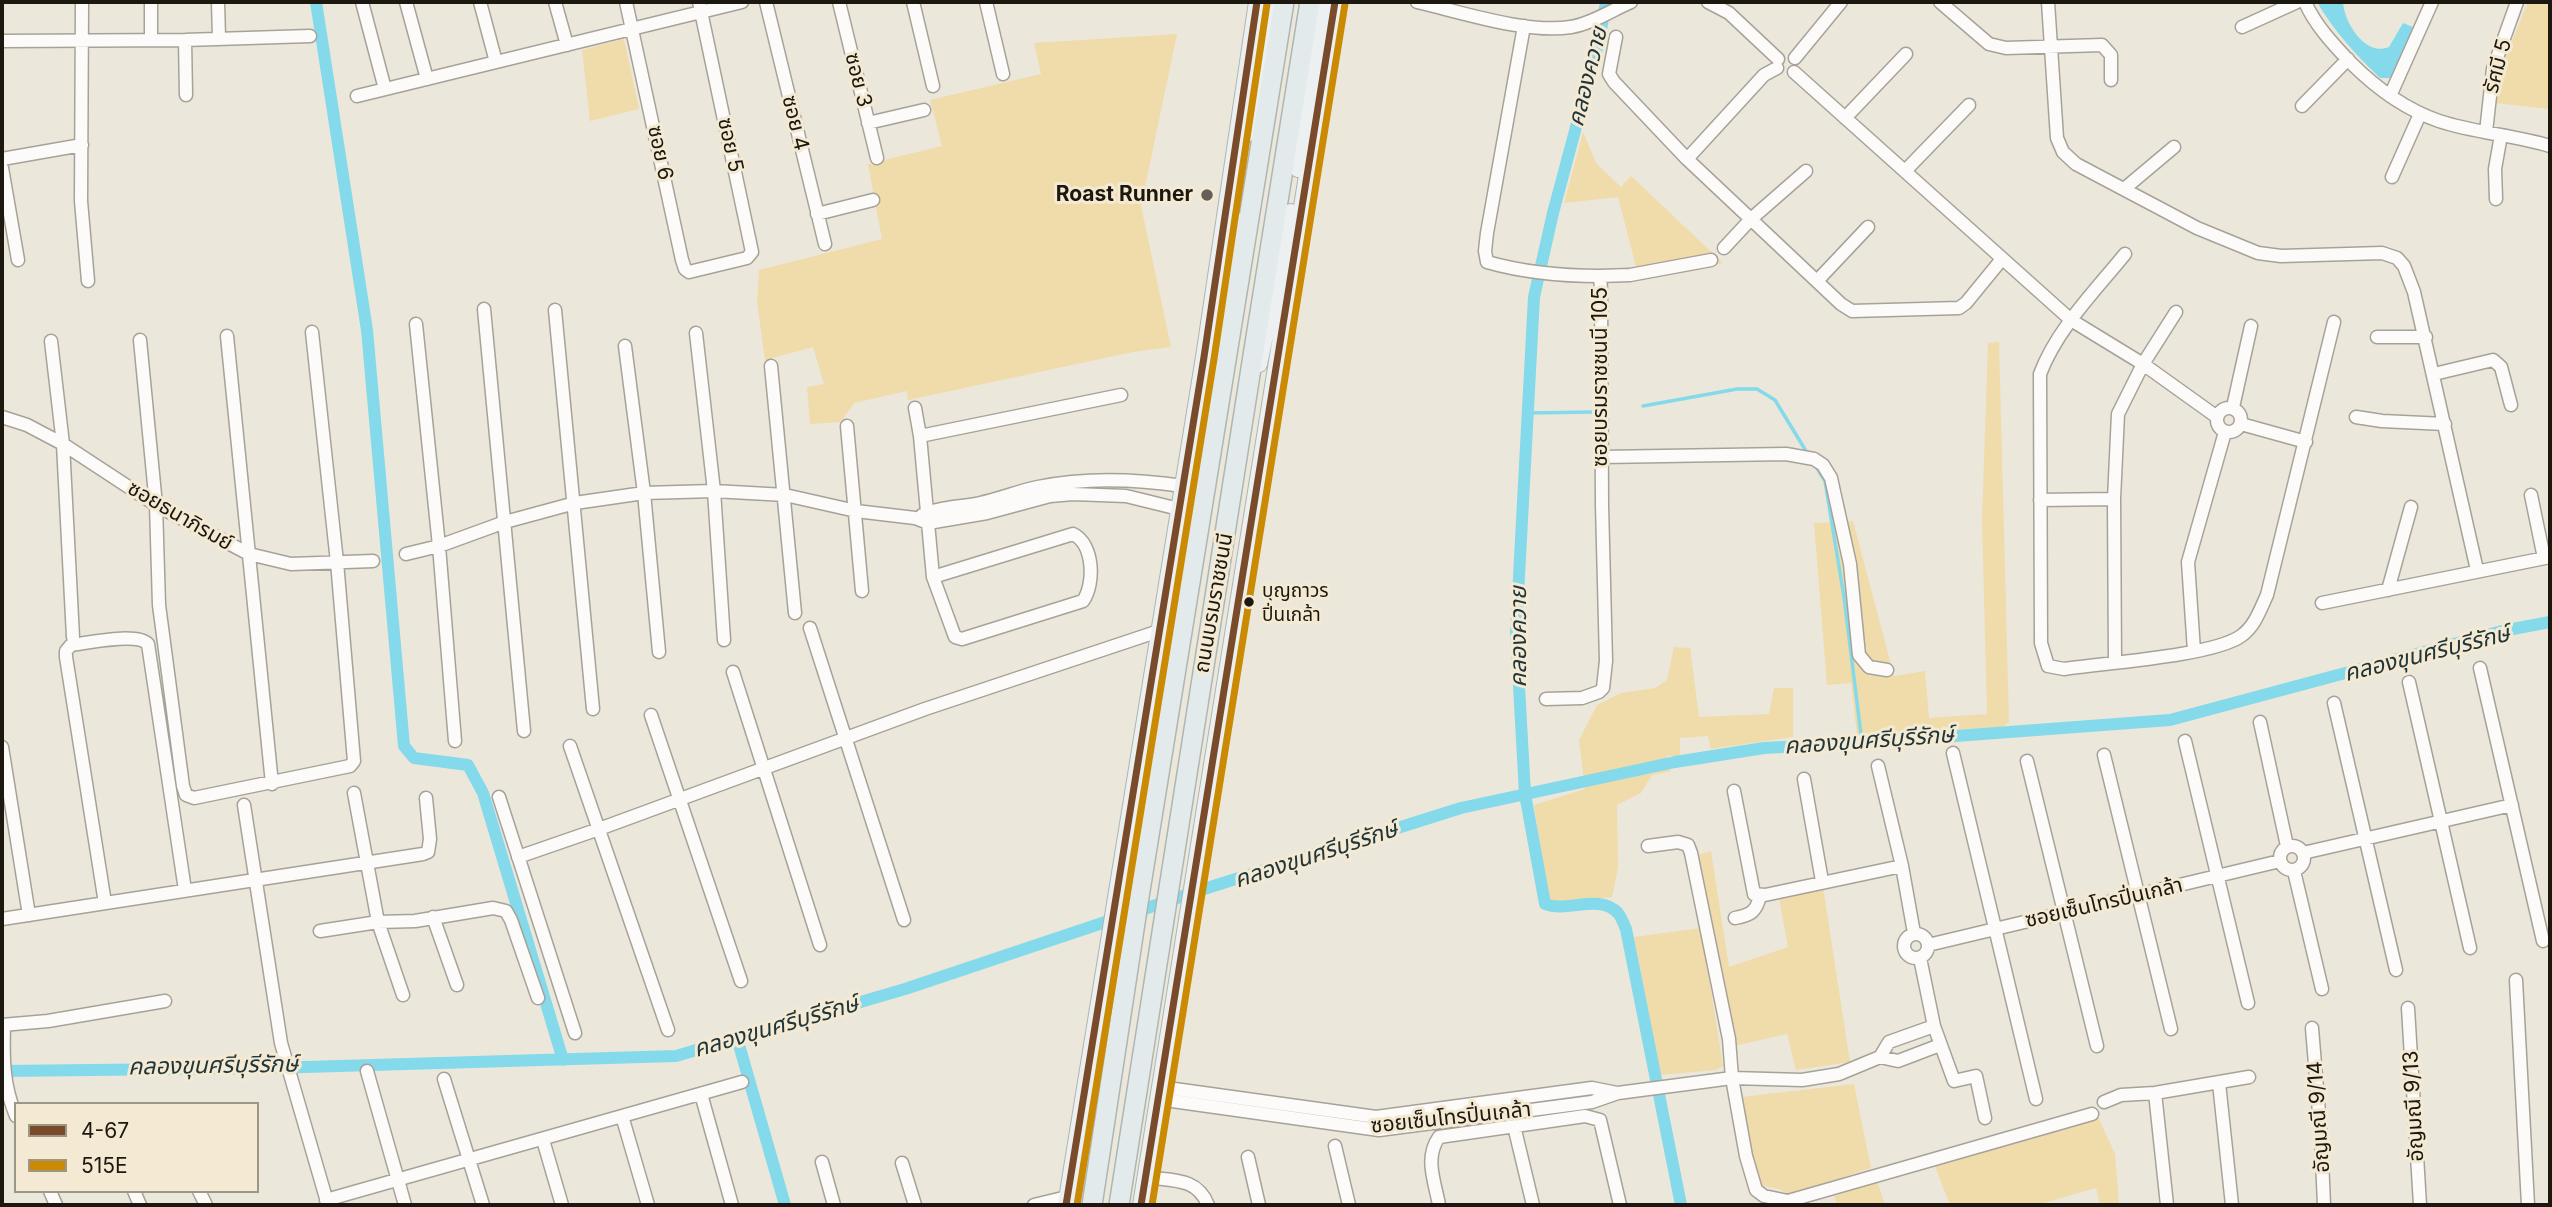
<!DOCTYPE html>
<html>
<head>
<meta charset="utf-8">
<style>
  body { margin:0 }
  #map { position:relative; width:2552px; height:1207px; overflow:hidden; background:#ece7db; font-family:Inter,sans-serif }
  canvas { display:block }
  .frame { position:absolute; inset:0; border:4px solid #1c1810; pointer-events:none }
  .legend { position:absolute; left:14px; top:1102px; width:245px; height:91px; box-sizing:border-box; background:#f4ead3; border:2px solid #9e9685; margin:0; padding:9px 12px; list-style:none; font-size:21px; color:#1c1810 }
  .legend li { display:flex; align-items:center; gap:14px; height:35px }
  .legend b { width:35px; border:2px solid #9e9685 }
</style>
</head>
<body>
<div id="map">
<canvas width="2552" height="1207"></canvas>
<div class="frame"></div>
<ul class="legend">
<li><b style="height:9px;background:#7a4b2a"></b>4-67</li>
<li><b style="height:9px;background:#cb8a03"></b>515E</li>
</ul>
</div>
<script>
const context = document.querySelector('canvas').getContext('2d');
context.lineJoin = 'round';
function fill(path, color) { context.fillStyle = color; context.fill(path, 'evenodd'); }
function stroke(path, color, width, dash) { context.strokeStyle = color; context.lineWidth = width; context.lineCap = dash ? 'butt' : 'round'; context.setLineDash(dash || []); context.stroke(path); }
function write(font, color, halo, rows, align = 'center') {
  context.font = font + ' Inter,"Noto Sans Thai",sans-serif'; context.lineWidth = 6; context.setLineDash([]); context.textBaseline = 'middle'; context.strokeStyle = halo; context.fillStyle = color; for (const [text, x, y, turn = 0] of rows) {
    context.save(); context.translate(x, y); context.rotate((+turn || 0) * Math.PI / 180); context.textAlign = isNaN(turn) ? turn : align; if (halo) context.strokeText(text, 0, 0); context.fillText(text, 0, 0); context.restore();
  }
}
const green = new Path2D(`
  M 2528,2 L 2550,2 L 2550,109 L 2495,103 L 2504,61 Z
  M 1177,34 L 1141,206 L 1171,347 L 1133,352 L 908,400 L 907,391 L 854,403 L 841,422 L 810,424 L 807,387 L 824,384 L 813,347 L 765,360 L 757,302 L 759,270 L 882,239 L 868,164 L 942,146 L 930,100 L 1041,74 L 1034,43 Z
  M 624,39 L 639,109 L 590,121 L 582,50 Z
  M 1583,132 L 1596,163 L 1621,187 L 1631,176 L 1723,263 L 1639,278 L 1618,197 L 1564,203 Z
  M 1999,342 L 2009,722 L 2003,727 L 1857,735 L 1851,683 L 1827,685 L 1814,523 L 1853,521 L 1894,676 L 1925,671 L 1929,718 L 1987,714 L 1982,520 L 1988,343 Z
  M 1674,647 L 1690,648 L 1699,717 L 1769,714 L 1774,688 L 1793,688 L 1793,737 L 1711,749 L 1708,736 L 1680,738 L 1680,756 L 1667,756 L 1671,771 L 1652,775 L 1641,793 L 1617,805 L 1618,868 L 1612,897 L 1558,903 L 1548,898 L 1534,805 L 1585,789 L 1579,740 L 1597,705 L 1621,693 L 1655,688 L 1667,680 Z
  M 1711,851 L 1729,967 L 1788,947 L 1779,898 L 1823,887 L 1850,1062 L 1796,1070 L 1787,1034 L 1734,1046 L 1697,855 Z
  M 1701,928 L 1723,1066 L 1716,1070 L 1660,1075 L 1634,937 Z
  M 1854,1084 L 1871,1168 L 1789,1195 L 1779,1189 L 1760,1185 L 1750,1150 L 1741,1097 Z
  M 2098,1117 L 2115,1154 L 2119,1205 L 2100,1205 L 2096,1188 L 2037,1205 L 1950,1205 L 1935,1166 Z
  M 1877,1181 L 1885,1205 L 1837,1205 L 1834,1196 Z`);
const water = new Path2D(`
  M 2317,2 L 2343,2 C 2344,22 2365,57 2389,47 L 2403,23 L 2413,27 L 2391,78 L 2380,78 C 2356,55 2334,31 2317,2 Z`);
const stream = new Path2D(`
  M 1643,406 L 1737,389 L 1757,389 L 1775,400 L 1809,456
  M 1528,413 L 1594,412
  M 1815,465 L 1825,481 L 1844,597 L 1862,743`);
const canal = new Path2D(`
  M 316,2 L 367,330 L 404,746 L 414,758 L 468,765 L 483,793 L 563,1060
  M 1606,2 L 1599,41 L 1553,213 L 1534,297 L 1516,632 L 1525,794 L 1545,904 C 1568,913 1599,893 1618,913 C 1621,917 1624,924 1626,929 L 1681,1205
  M 737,1038 L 785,1205
  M 2,1071 L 272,1068 L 676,1056 L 905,989 L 1204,889 L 1461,808 L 1675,762 L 1764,748 L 1862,743 L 2170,720 L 2502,631 L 2550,622`);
const minor = new Path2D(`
  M 82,2 L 81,201 L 88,281
  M 218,2 L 219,38
  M 362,2 L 385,89
  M 406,2 L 427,79
  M 480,2 L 496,62
  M 555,2 L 567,45
  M 626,2 L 682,260 L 685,269 L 689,272 L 747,258 L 752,252 L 699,2
  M 766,2 L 825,244
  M 839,2 L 877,158
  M 913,2 L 933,86
  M 986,2 L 1003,74
  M 1417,2 C 1461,12 1527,34 1571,27 C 1591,24 1612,10 1631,2
  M 1708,2 L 1729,13 L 1778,59
  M 1940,2 L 1989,44 L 2006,48 L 2102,45 L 2111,55 L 2111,80
  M 2048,2 L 2057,138 L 2063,152 L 2076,164 L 2197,228 L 2258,253 L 2281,256 L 2382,253 L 2397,258 L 2404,266 L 2414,292 L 2477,570
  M 2305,2 C 2315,25 2333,44 2350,62 C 2376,88 2404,109 2439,121 C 2475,133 2514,135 2550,146
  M 1524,26 L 1487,233 L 1485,251 L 1487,262 C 1522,272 1564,276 1600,276 L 1601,289 L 1602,505 L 1606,661 L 1603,688 L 1599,692 L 1582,698 L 1546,699
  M 2242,27 L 2297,2
  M 1616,37 L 1609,74 L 1614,82 L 1687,159 L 1841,304 L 1852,311 L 1959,308 L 1966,303 L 2002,259
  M 151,40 L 151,2
  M 185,40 L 186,95
  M 2,41 L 185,40 L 310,36
  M 1795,58 L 1841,2
  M 1794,72 L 2071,320 L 2143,364 L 2217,417
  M 357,96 L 742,2
  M 2390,96 L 2432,2
  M 2302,106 L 2348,59
  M 1845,118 L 1906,54
  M 868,123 L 924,110
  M 2486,132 L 2493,69 L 2517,2
  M 2,159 L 82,145
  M 1687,159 L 1764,75 L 1777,68
  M 2,168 L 18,260
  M 1905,171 L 1969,105
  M 2392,177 L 2420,114
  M 2124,189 L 2174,147
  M 2496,199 L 2495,169 L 2501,135
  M 817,214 L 873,200
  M 1724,248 L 1751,219 L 1806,171
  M 2125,254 C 2095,291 2057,329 2040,374 L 2041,643 L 2048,666 L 2064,669 C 2103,663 2213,656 2241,636 C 2255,626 2260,610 2267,595 L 2334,322
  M 1600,276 L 1630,275 L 1711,260
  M 1817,281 L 1868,227
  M 484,309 L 524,731
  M 555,310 L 593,709
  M 416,324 L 439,546 L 455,741
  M 696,333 L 714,491 L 724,640
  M 227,336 L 272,784
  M 2377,337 L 2426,337
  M 140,340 L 156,505 L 159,605 L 183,786 L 186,795 L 194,798 L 350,766 L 354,761 L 337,562 L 312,332
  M 51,341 L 63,444 L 73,637
  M 625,346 L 644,493 L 659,652
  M 771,366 L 795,613
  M 2434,374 L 2493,360 L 2501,367 L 2511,405
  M 2233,407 L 2251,326
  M2217 420a12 12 0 1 1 24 0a12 12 0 1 1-24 0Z
  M 915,408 L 920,436 L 933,577 L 955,637 L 962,639 L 1083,601 C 1095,584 1094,544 1073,534 L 933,577
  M 2,417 L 27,425 L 63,444 L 156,505 L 249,554 L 291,564 L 373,561
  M 2356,417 L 2382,421 L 2445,424
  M 2241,424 L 2306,442
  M 847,426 L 862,591
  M 920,436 L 1121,395
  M 1602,457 L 1786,454 L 1814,459 L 1823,465 L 1831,478 L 1850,564 L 1859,655 L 1869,667 L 1887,670
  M 2531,495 L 2544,558
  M 2040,500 L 2114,499
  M 922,515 C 938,507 962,507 980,503 C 1000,499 1018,491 1038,487 C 1086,477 1135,479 1183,486
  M 406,554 L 439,546 L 505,522 L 575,503 L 644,493 L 714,491 L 785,495 L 856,511 L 915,518 L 928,523 L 987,513 L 1050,496 L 1073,494 L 1126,496 L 1179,509
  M 2388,590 L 2411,507
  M 2322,603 L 2550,557
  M 810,628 L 904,920
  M 2194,651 L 2188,562 L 2225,432
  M 2115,662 L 2114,499 L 2118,414 L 2143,364 L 2176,312
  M 2480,668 L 2543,941
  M 733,672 L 820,945
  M 2409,682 L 2470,948
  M 2334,703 L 2396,970
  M 651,715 L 741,981
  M 2260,722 L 2287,846
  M 2185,741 L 2248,1003
  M 570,746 L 668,1030
  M 2,747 L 29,915
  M 1953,753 L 2036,1099
  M 2104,755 L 2171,1029
  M 2027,761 L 2097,1046
  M 1878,766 L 1902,866 L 1914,933
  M 1804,779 L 1822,881
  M 1734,791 L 1754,894 L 1765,895 L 1902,866
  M 354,793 L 378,922 L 403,995
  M 499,797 L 575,1033
  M 244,805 L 281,1043 L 328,1205
  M2280 858a12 12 0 1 1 24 0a12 12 0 1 1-24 0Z
  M 1648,846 L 1678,842 L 1688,845 L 1691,853 L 1729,1039 L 1732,1078 L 1746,1156 L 1756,1190 L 1764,1196 L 1788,1201 L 2092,1114
  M 2303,853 L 2512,805
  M 518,857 L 599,829 L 925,709 L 1159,631
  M 2294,871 L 2322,989
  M 105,903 L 66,657 L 66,651 L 71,645 C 88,643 137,632 148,644 L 185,890
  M 433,917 L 457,985
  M 1735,918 C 1751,915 1756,912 1760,896
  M 2,919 L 423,854 L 428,852 L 430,839 L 426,798
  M 320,931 L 378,922 L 415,921 L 493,908 L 506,911 L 511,920 L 538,998
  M1904 946a12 12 0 1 1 24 0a12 12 0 1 1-24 0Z
  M 1928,945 L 2280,861
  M 1920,958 L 1934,1026 L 1954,1081 L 1976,1076 L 1985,1118
  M 2516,980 L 2528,1205
  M 2408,1008 L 2420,1205
  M 2,1025 L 48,1021 L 165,1001
  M 4,1025 C 3,1058 3,1085 16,1116
  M 1934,1026 L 1889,1042 L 1880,1057 L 1898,1061 L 1940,1045
  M 2312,1028 L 2321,1137 L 2324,1205
  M 367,1071 L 405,1205
  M 444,1079 L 483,1205
  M 2219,1083 L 2232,1205
  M 1160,1087 L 1376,1117 L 1592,1088 L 1617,1093
  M 2155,1093 L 2167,1205
  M 701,1094 L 732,1205
  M 1158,1099 L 1379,1130 L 1592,1102 L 1618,1093 L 1732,1078 L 1802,1080 L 1839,1074 L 1880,1057
  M 2104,1102 L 2121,1095 L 2155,1093 L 2249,1077
  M 622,1116 L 648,1205
  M 1514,1126 L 1533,1205
  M 543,1140 L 562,1205
  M 1335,1146 L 1349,1205
  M 1248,1157 L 1259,1205
  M 822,1162 L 834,1205
  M 902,1163 L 915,1205
  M 1146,1177 C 1172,1181 1197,1177 1208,1205
  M 50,1191 L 56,1205
  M 134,1191 L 140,1205
  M 199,1191 L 206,1205
  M 326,1200 L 742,1082
  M 1034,1205 L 1067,1197
  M 1439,1205 C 1435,1182 1424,1158 1439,1137 L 1585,1116 L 1600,1120 L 1620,1205`);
const major = new Path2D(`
  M 1247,134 L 1269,2
  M 1298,169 L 1323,2
  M 1227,304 L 1233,218
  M 1259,364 L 1291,212
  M 1066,1205 L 1204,357 L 1257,2
  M 1141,1205 L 1335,2`);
const highway = new Path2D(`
  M 1092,1205 L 1138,903 L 1284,2
  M 1119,1205 C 1179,804 1246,403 1310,2`);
const bus1 = new Path2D(`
  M 1066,1205 L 1204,357 L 1257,2
  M 1141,1205 L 1335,2`);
const bus2 = new Path2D(`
  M 1077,1205 L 1214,359 L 1267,4
  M 1152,1205 L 1345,4`);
const markers = [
  [1207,195,7,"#656057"],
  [1249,602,6,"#1c1810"]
];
const busNames = [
  ["บุญถาวร",1262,591],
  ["ปิ่นเกล้า",1262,615]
];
const streetNames = [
  ["รัศมี 5",2498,66,-75],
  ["ซอย 3",858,80,76],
  ["ซอย 4",795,123,76],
  ["ซอย 5",730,145,78],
  ["ซอย 6",660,153,78],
  ["ซอยบรมราชชนนี 105",1601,377,-90],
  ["ซอยธนาภิรมย์",180,516,30],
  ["ถนนบรมราชชนนี",1214,603,-80],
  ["ซอยเซ็นโทรปิ่นเกล้า",2104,903,-13],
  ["อัญมณี 9/13",2414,1106,-93],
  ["อัญมณี 9/14",2319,1117,-94],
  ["ซอยเซ็นโทรปิ่นเกล้า",1451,1118,-6]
];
const poiNames = [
  ["Roast Runner",1193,195]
];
const waterNames = [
  ["คลองควาย",1588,77,-76],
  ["คลองควาย",1519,637,-90],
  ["คลองขุนศรีบุรีรักษ์",2427,654,-14],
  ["คลองขุนศรีบุรีรักษ์",1869,741,-4],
  ["คลองขุนศรีบุรีรักษ์",1316,855,-18],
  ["คลองขุนศรีบุรีรักษ์",776,1027,-16],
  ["คลองขุนศรีบุรีรักษ์",213,1066,-1]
];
fill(green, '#f0dbaa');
fill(water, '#84daea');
stroke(stream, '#84daea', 3.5);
stroke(canal, '#84daea', 12);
stroke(minor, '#a7a299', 15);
stroke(major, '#aeb6b2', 18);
stroke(highway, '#aeb6b2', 22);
stroke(minor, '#fcfbfa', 12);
stroke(major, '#ecf0f0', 16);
stroke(highway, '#e2eaeb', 19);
stroke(bus1, '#7a4b2a', 7);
stroke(bus2, '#cb8a03', 7);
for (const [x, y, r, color] of markers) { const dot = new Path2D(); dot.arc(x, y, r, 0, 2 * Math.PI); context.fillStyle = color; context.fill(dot); stroke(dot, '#f4ead3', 2.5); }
write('19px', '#1c1810', '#f4ead3', busNames, 'left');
write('21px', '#1c1810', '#f4ead3', streetNames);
write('bold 21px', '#1c1810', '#f4ead3', poiNames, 'right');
write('italic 23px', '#20363b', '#f4ead3', waterNames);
</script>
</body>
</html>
